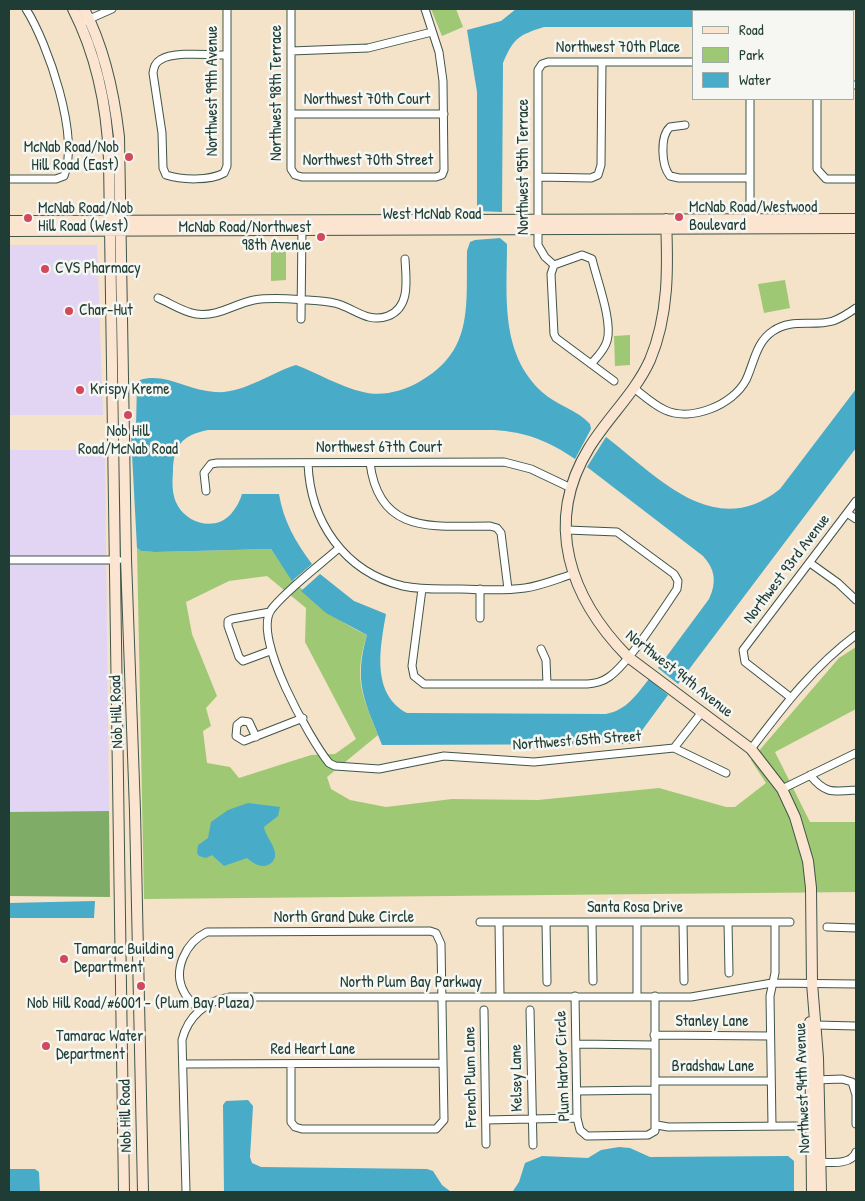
<!DOCTYPE html>
<html>
<head>
<meta charset="utf-8">
<style>
  body { margin:0 }
  #map { position:relative; width:865px; height:1201px; overflow:hidden; background:#f4e2c9; font-family:"Patrick Hand",sans-serif }
  canvas { display:block }
  .frame { position:absolute; inset:0; border:10px solid #1f3d34; pointer-events:none }
  .legend { position:absolute; left:692px; top:10px; width:162px; height:90px; box-sizing:border-box; background:#f6f6f2; border:1px solid #a0aca6; margin:0; padding:6px 9px; list-style:none; font-size:15px; color:#1f3d34 }
  .legend li { display:flex; align-items:center; gap:10px; height:25px }
  .legend b { width:25px; border:1px solid #a0aca6 }
</style>
</head>
<body>
<div id="map">
<canvas width="865" height="1201"></canvas>
<div class="frame"></div>
<ul class="legend">
<li><b style="height:6px;background:#fce5d0"></b>Road</li>
<li><b style="height:14px;background:#9fc874"></b>Park</li>
<li><b style="height:14px;background:#48abc8"></b>Water</li>
</ul>
</div>
<script>
const context = document.querySelector('canvas').getContext('2d');
context.lineJoin = 'round';
function fill(path, color) { context.fillStyle = color; context.fill(path, 'evenodd'); }
function stroke(path, color, width, dash) { context.strokeStyle = color; context.lineWidth = width; context.lineCap = dash ? 'butt' : 'round'; context.setLineDash(dash || []); context.stroke(path); }
function write(font, color, halo, rows, align = 'center') {
  context.font = font + ' "Patrick Hand",sans-serif'; context.lineWidth = 5; context.setLineDash([]); context.textBaseline = 'middle'; context.strokeStyle = halo; context.fillStyle = color; for (const [text, x, y, turn = 0] of rows) {
    context.save(); context.translate(x, y); context.rotate((+turn || 0) * Math.PI / 180); context.textAlign = isNaN(turn) ? turn : align; if (halo) context.strokeText(text, 0, 0); context.fillText(text, 0, 0); context.restore();
  }
}
const built = new Path2D(`
  M 9,245 L 97,245 L 103,415 L 9,415 Z
  M 9,450 L 105,450 L 109,811 L 9,812 Z`);
const green = new Path2D(`
  M 431,9 L 456,9 L 463,27 L 442,36 Z
  M 271,249 L 286,249 L 286,280 L 271,281 Z
  M 785,280 L 790,308 L 764,313 L 758,284 Z
  M 630,335 L 630,365 L 615,366 L 614,336 Z
  M 137,548 L 141,551 L 155,552 L 271,549 C 296,589 325,615 367,635 C 353,678 362,695 378,735 L 327,777 L 331,789 L 350,800 L 386,807 L 452,799 L 538,800 L 659,788 L 726,807 L 735,807 L 766,783 L 751,760 L 839,658 L 856,647 L 856,709 L 775,752 L 810,822 L 856,822 L 856,892 L 144,899 ZM 267,576 L 306,608 L 305,642 L 356,739 L 335,754 L 311,755 L 239,778 L 230,767 L 207,763 L 203,731 L 211,726 L 206,708 L 217,696 L 192,634 L 186,602 L 229,581 Z`);
const forest = new Path2D(`
  M 109,811 L 110,897 L 9,896 L 9,812 Z`);
const water = new Path2D(`
  M 516,9 L 792,9 L 792,11 L 694,11 L 694,27 L 544,27 C 518,35 513,39 503,63 L 502,212 L 477,211 L 477,92 L 467,30 L 501,21 Z
  M 500,238 L 507,244 C 507,297 500,353 542,392 C 556,405 578,410 590,424 L 591,429 L 575,459 C 549,441 526,432 494,430 L 208,430 C 182,435 173,446 173,472 C 172,484 172,496 178,506 C 188,524 216,531 231,514 C 236,508 240,501 242,494 L 279,494 C 283,520 296,543 312,564 L 292,581 L 271,549 L 155,552 L 141,551 L 137,548 L 131,435 L 136,427 L 137,384 L 140,380 C 165,372 189,391 215,392 C 243,394 270,373 296,365 C 318,373 340,387 363,392 C 382,397 403,391 419,382 C 474,351 466,307 467,251 L 470,242 L 475,240 Z
  M 856,389 L 856,448 L 678,684 L 658,668 L 709,599 C 717,582 715,569 703,556 L 587,467 L 606,437 C 657,476 714,542 780,489 Z
  M 320,574 L 354,601 L 386,614 C 380,648 371,694 407,713 L 606,714 C 627,710 636,695 649,679 L 668,695 L 632,744 L 382,745 C 365,701 353,683 367,635 L 326,613 L 301,591 Z
  M 248,803 L 280,807 L 278,816 L 264,827 C 265,838 286,856 268,865 C 260,868 253,863 247,858 L 224,866 L 212,855 L 206,858 L 199,856 L 197,853 L 198,845 L 208,838 L 211,822 L 228,810 Z
  M 95,901 L 94,918 L 9,918 L 9,903 Z
  M 248,1100 L 253,1106 L 250,1157 L 252,1163 L 261,1167 L 427,1169 L 433,1171 L 442,1185 L 451,1192 L 513,1191 L 519,1182 L 525,1163 L 542,1156 L 588,1158 L 601,1150 L 619,1147 L 630,1148 L 650,1157 L 788,1156 L 794,1161 L 794,1192 L 224,1192 L 223,1105 L 226,1101 Z
  M 9,1169 L 35,1169 L 39,1172 L 40,1192 L 9,1192 Z`);
const street = new Path2D(`
  M 291,9 L 291,169 L 295,175 L 302,177 L 436,177 L 442,175 L 444,170 L 443,81 L 439,52 L 425,9
  M 823,11 L 824,9
  M 85,21 L 112,9
  M 291,51 L 368,48 L 432,32
  M 226,55 C 210,55 173,51 160,60 C 155,63 154,67 153,73 L 162,133 L 163,168 L 166,175 C 181,180 210,181 224,173 L 227,166 L 227,9
  M 854,85 L 856,85
  M 817,99 L 817,169 L 826,179 L 856,179
  M 291,114 L 444,114
  M 685,125 L 670,127 C 660,136 661,165 670,176 L 679,178 L 749,178
  M 538,177 L 591,178 L 598,175 L 601,165 L 602,62
  M 9,179 L 56,179 L 64,176 C 80,136 48,44 26,9
  M 750,219 L 750,99
  M 554,265 L 545,257 L 538,245 L 538,70 L 542,64 L 548,62 L 694,62
  M 158,298 C 170,303 183,312 196,314 C 218,317 234,304 254,300 C 272,297 290,299 308,300 C 319,301 331,301 341,305 C 357,311 370,323 388,316 C 411,307 406,279 405,259
  M 301,319 L 302,227
  M 591,364 C 597,357 604,351 607,341 C 613,322 597,280 592,259 L 582,255 L 554,265 L 551,274 L 554,334 L 556,338 L 614,381
  M 634,388 C 644,396 654,405 665,410 C 691,422 733,405 746,380 C 754,363 756,342 773,331 C 792,318 812,327 833,321 C 841,318 849,313 856,308
  M 308,463 C 310,521 344,572 403,586 C 422,590 441,589 460,589 C 481,590 504,591 525,588 C 541,586 557,579 573,574
  M 370,463 C 379,535 433,526 490,526 L 497,528 L 501,533 L 508,589
  M 206,491 L 204,473 L 211,464 L 217,463 L 504,462 L 531,469 L 571,488
  M 847,513 L 856,519
  M 339,548 C 321,564 284,592 271,610 C 252,638 310,739 329,763 L 335,766 L 379,769 L 444,756 L 534,762 L 674,748 L 726,773
  M 9,560 L 118,560
  M 810,563 L 838,583 L 856,600
  M 422,589 L 412,666 L 414,676 L 424,684 L 587,684 C 596,683 602,682 609,677 C 629,663 662,611 677,589 L 678,581 L 674,574 L 617,532 L 567,530
  M 270,612 L 232,619 L 228,621 L 228,626 L 239,657 L 243,661 L 270,651
  M 480,618 L 480,589
  M 541,649 L 546,660 L 547,684
  M 790,697 L 745,662 L 743,650 L 856,501
  M 256,737 L 249,722 L 242,721 L 237,725 L 236,736 L 244,741 L 303,718
  M 674,748 L 702,712
  M 751,749 C 783,707 813,667 856,635
  M 810,775 C 825,794 833,792 856,790
  M 782,789 L 856,753
  M 480,922 L 790,922
  M 499,922 L 500,996
  M 546,922 L 547,982
  M 592,922 L 593,981
  M 683,922 L 684,981
  M 728,922 L 729,973
  M 827,927 L 856,928
  M 575,996 L 577,1118 L 580,1130 L 587,1136 L 648,1135 L 655,1131 L 655,996
  M 637,996 L 637,922
  M 199,1010 C 194,1004 187,999 184,992 C 172,970 186,942 207,932 L 430,931 L 436,933 L 441,944 L 444,1120 L 436,1129 L 302,1129 L 295,1127 L 291,1122 L 291,1064
  M 484,1010 L 486,1144
  M 530,1010 L 533,1145
  M 816,1025 L 856,1026
  M 654,1035 L 770,1036
  M 576,1044 L 654,1045
  M 183,1064 L 443,1063
  M 815,1080 L 842,1079 L 852,1082 L 856,1095 L 856,1124
  M 655,1081 L 771,1081
  M 577,1091 L 655,1090
  M 486,1120 L 577,1118
  M 657,1125 L 668,1127 L 796,1126
  M 772,1126 L 770,996 L 775,973 L 775,922
  M 816,1162 C 829,1162 851,1166 856,1152
  M 186,1192 L 182,1040 C 188,1016 206,1001 230,997 L 691,997 L 772,983 L 856,984`);
const secondary = new Path2D(`
  M 73,9 C 97,56 107,106 109,159 L 124,1192
  M 84,9 C 105,49 114,93 119,137 L 126,559 L 135,811 L 143,1192
  M 666,219 C 668,267 669,315 650,360 C 635,393 608,417 589,448 C 543,523 570,598 628,657 L 751,749 L 782,789 L 795,817 L 808,861 L 811,888 L 812,983 L 818,1058 L 821,1192
  M 9,221 L 856,219
  M 9,231 L 856,228
  M 810,1022 L 812,1192`);
const markers = [
  [129,157,5,"#d1495b"],
  [679,217,5,"#d1495b"],
  [28,218,5,"#d1495b"],
  [321,237,5,"#d1495b"],
  [45,269,5,"#d1495b"],
  [69,311,5,"#d1495b"],
  [80,390,5,"#d1495b"],
  [128,415,5,"#d1495b"],
  [64,959,5,"#d1495b"],
  [141,986,5,"#d1495b"],
  [46,1046,5,"#d1495b"]
];
const streetNames = [
  ["Northwest 70th Place",618,48],
  ["Northwest 99th Avenue",213,91,-90],
  ["Northwest 98th Terrace",277,93,-90],
  ["Northwest 70th Court",367,100],
  ["Northwest 70th Street",368,161],
  ["Northwest 95th Terrace",524,167,-90],
  ["West McNab Road",432,215],
  ["Northwest 67th Court",379,448],
  ["Northwest 93rd Avenue",787,569,-53],
  ["Northwest 94th Avenue",679,674,38],
  ["Nob Hill Road",117,712,-92],
  ["Northwest 65th Street",577,741,-4],
  ["Santa Rosa Drive",635,908],
  ["North Grand Duke Circle",344,918],
  ["North Plum Bay Parkway",411,983],
  ["Stanley Lane",712,1022],
  ["Red Heart Lane",313,1050],
  ["Plum Harbor Circle",563,1066,-92],
  ["Bradshaw Lane",713,1067],
  ["French Plum Lane",471,1077,-91],
  ["Kelsey Lane",517,1078,-91],
  ["Northwest 94th Avenue",803,1088,-92],
  ["Nob Hill Road",126,1116,-91]
];
const poiNames = [
  ["McNab Road/Nob",119,148,"right"],
  ["Hill Road (East)",119,166,"right"],
  ["McNab Road/Westwood",689,208],
  ["Boulevard",689,226],
  ["McNab Road/Nob",38,209],
  ["Hill Road (West)",38,227],
  ["McNab Road/Northwest",311,228,"right"],
  ["98th Avenue",311,246,"right"],
  ["CVS Pharmacy",55,269],
  ["Char-Hut",79,311],
  ["Krispy Kreme",90,390],
  ["Nob Hill",128,432,"center"],
  ["Road/McNab Road",128,450,"center"],
  ["Tamarac Building",74,950],
  ["Department",74,968],
  ["Nob Hill Road/#6001 - (Plum Bay Plaza)",141,1004,"center"],
  ["Tamarac Water",56,1037],
  ["Department",56,1055]
];
fill(built, '#e2d4f3');
fill(green, '#9fc874');
fill(forest, '#7fac66');
fill(water, '#48abc8');
stroke(street, '#3f564a', 9);
stroke(secondary, '#3f564a', 12);
stroke(street, '#fff', 7);
stroke(secondary, '#fce5d0', 10);
for (const [x, y, r, color] of markers) { const dot = new Path2D(); dot.arc(x, y, r, 0, 2 * Math.PI); context.fillStyle = color; context.fill(dot); stroke(dot, '#f6f6f2', 2); }
write('16px', '#1f3d34', '#f6f6f2', streetNames);
write('16px', '#1f3d34', '#f6f6f2', poiNames, 'left');
</script>
</body>
</html>
